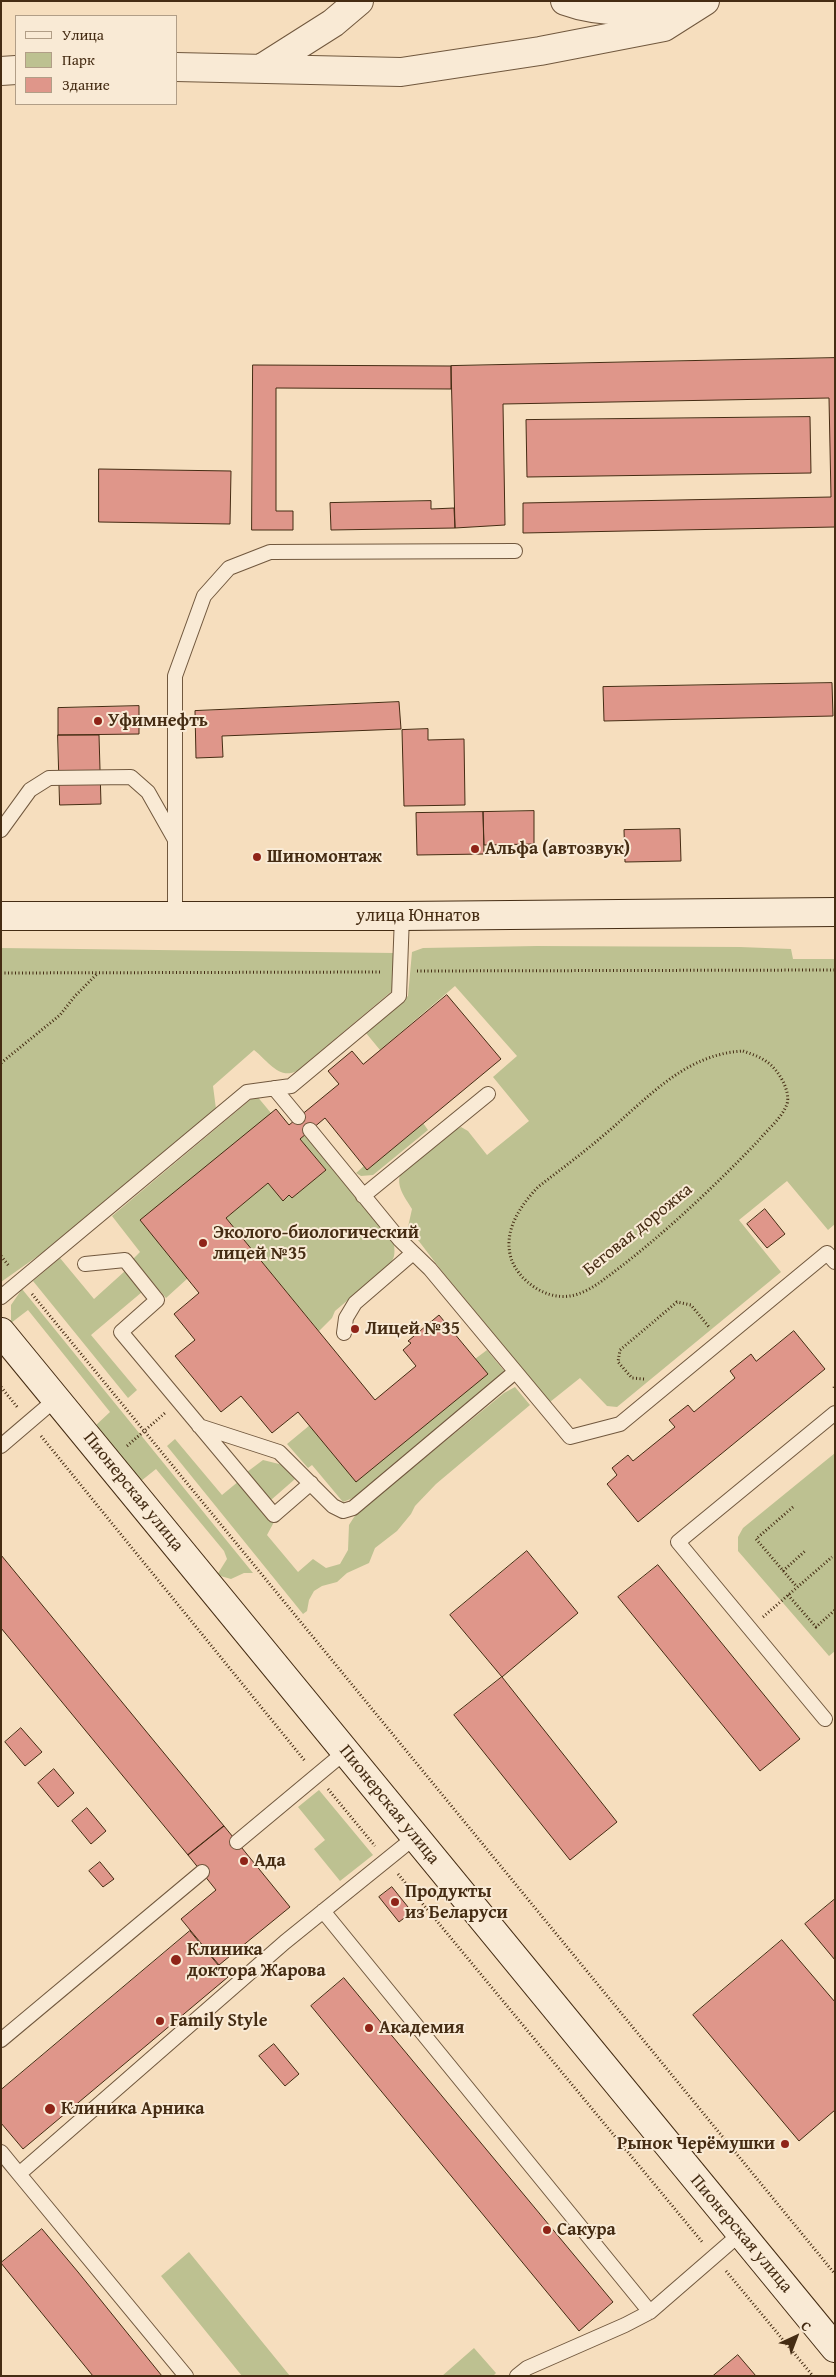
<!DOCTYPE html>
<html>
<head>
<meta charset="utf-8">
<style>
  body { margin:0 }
  #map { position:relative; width:836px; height:2377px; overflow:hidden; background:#f6debe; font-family:"Gentium Book Plus",serif }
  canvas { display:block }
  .frame { position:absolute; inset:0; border:2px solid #452c13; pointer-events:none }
  .legend { position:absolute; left:15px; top:15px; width:162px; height:90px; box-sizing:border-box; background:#f9ead5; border:1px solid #b19e87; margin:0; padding:6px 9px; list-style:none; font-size:15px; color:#452c13 }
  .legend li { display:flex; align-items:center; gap:10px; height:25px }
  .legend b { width:25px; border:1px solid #b19e87 }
  .north { position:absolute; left:771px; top:2312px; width:50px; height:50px; -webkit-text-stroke:4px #f9ead5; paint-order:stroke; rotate:43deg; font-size:14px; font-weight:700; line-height:20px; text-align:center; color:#452c13 }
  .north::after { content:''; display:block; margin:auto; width:18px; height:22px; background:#452c13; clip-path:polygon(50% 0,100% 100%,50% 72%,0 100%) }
</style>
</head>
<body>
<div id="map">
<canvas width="836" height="2377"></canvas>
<div class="frame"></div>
<ul class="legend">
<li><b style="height:6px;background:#f9ead5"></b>Улица</li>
<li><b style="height:14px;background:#bdc191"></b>Парк</li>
<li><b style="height:14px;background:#df968a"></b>Здание</li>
</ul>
<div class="north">С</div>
</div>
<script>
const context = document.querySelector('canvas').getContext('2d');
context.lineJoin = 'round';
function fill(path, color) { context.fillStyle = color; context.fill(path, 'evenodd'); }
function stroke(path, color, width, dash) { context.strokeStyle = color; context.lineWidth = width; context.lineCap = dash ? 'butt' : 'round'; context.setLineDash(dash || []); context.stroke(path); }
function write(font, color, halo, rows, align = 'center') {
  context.font = font + ' "Gentium Book Plus",serif'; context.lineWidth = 4; context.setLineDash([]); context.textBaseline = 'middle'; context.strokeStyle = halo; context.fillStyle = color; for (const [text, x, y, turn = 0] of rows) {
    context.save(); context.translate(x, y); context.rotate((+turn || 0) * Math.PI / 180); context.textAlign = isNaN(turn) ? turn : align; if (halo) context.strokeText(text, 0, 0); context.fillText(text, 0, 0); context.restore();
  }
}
const green = new Path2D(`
  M 537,946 L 740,947 L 791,949 L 793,959 L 835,959 L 835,1224 L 828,1230 L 787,1181 L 739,1220 L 781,1272 L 617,1407 L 607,1406 L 580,1378 L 550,1402 L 441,1270 L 408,1227 L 412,1209 C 405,1197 395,1186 401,1172 L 453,1131 L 461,1127 L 468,1131 L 487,1155 L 529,1121 L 493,1077 L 517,1056 L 455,986 L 380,1050 L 366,1033 L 408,996 L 412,952 L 423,948 Z
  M 1,948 L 394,953 L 392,991 L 297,1071 C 279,1080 268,1061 254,1050 L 213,1086 L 216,1109 L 62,1239 L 1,1282 Z
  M 256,1095 L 271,1113 L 188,1278 L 166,1298 L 133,1259 L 140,1252 L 112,1216 Z
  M 423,1123 L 428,1130 L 373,1175 L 361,1176 L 356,1173 L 364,1166 L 368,1169 Z
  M 305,1135 L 394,1244 C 395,1254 395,1259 388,1266 L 335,1311 L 332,1318 L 319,1331 L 226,1218 L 268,1183 L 283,1200 L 289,1195 L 292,1198 L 326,1170 L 300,1139 Z
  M 60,1258 L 94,1299 L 125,1271 L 142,1292 L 91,1335 L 137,1390 L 128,1398 L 33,1281 Z
  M 22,1289 L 253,1573 L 244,1573 L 231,1579 L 217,1575 L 227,1559 L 224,1551 L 156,1469 L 141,1481 L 95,1426 L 110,1412 L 28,1310 L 11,1323 L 11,1305 Z
  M 487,1350 L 506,1373 L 353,1498 L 343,1502 L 312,1465 L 308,1468 L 287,1444 L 310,1425 L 487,1374 L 475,1359 Z
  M 515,1387 L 530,1405 L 436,1484 L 415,1506 L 411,1514 L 397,1531 L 375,1548 L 369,1563 L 347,1573 L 337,1582 L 322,1586 L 314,1591 L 309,1600 L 307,1611 L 303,1614 L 167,1446 L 175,1439 L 222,1495 L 239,1481 L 274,1522 L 267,1535 L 298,1572 L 313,1559 L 326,1568 L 340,1564 L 348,1550 L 349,1525 L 356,1514 L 504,1393 Z
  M 835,1453 L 835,1651 L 829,1656 L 738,1551 L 738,1537 L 743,1528 Z
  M 263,1460 L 283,1465 L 295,1479 L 271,1500 L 247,1472 Z
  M 319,1790 L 373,1855 L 340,1881 L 314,1849 L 325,1840 L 298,1807 Z
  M 189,2252 L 290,2376 L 242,2376 L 161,2276 Z
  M 474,2348 L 496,2373 L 493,2376 L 442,2376 Z`);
const building = new Path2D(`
  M 835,358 L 835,527 L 523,533 L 523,503 L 831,497 L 829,398 L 503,404 L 505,525 L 455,528 L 451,366 Z
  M 253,365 L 451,366 L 451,389 L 276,388 L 276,511 L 293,511 L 293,530 L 252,530 Z
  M 810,417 L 811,473 L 527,477 L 526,420 Z
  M 99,469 L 231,471 L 230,524 L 99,522 Z
  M 431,501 L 431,509 L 454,508 L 455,528 L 331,530 L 330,503 Z
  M 832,683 L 833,716 L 604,721 L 603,687 Z
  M 399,702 L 401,729 L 222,736 L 223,757 L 196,758 L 195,711 Z
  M 139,706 L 139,734 L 58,735 L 58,708 Z
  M 428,729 L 428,740 L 464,739 L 465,805 L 404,806 L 402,730 Z
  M 58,735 L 99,735 L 101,804 L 60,805 Z
  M 534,811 L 534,844 L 484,845 L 483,812 Z
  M 483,812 L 484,854 L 417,855 L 416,813 Z
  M 680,829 L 681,861 L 625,862 L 624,830 Z
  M 447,995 L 501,1059 L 367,1170 L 325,1118 L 300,1139 L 326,1170 L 292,1198 L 289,1195 L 283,1201 L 268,1183 L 226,1218 L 375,1400 L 416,1366 L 403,1350 L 411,1343 L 408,1341 L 439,1315 L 488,1374 L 356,1482 L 298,1412 L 272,1433 L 241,1396 L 221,1412 L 175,1356 L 195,1340 L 174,1314 L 199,1293 L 140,1220 L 276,1109 L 289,1125 L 339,1084 L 328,1071 L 352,1051 L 363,1064 Z
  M 765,1209 L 785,1234 L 767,1248 L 747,1224 Z
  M 794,1331 L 825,1369 L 638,1522 L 607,1484 L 617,1475 L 612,1468 L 628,1455 L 633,1461 L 675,1427 L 669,1420 L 688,1405 L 694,1412 L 735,1378 L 730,1371 L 751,1354 L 756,1361 Z
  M 527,1551 L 578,1613 L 502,1677 L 450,1615 Z
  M 1,1555 L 224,1826 L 188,1855 L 1,1628 Z
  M 658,1565 L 800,1739 L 760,1771 L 618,1597 Z
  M 502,1677 L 617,1822 L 570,1860 L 454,1715 Z
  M 21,1728 L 42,1752 L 25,1766 L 5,1742 Z
  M 54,1769 L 74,1793 L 58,1807 L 38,1783 Z
  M 87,1808 L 106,1831 L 91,1844 L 72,1821 Z
  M 224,1826 L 290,1907 L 219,1965 L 181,1919 L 216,1890 L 188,1855 Z
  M 100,1862 L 114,1879 L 103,1887 L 89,1871 Z
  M 392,1887 L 412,1912 L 399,1922 L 379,1897 Z
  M 835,1899 L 835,1960 L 805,1924 Z
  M 190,1931 L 228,1977 L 23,2149 L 1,2123 L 1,2090 Z
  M 782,1940 L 835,2002 L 835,2110 L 799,2141 L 693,2015 Z
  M 344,1978 L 613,2302 L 579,2331 L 311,2006 Z
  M 274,2044 L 299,2074 L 285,2086 L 259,2056 Z
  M 42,2229 L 78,2272 L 162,2376 L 93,2376 L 1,2263 Z
  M 738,2355 L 756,2376 L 713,2376 Z`);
const path = new Path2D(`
  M 417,971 L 835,970
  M 1,973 L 381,972
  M 743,1051 C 751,1054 759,1056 767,1062 C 778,1069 791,1091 787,1104 C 782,1118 768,1129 759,1140 C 714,1187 659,1239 607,1277 C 597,1285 583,1294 570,1296 C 545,1300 518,1280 511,1258 C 503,1231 520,1206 538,1187 C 560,1170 583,1153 604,1135 C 646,1100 684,1054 743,1051 Z
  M 1,1063 L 60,1015 L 75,996 L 97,974
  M 1,1256 L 9,1266
  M 32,1294 L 835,2274
  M 644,1379 L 632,1378 L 618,1362 L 620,1350 L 677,1302 L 691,1305 L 709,1327
  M 1,1387 L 18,1408
  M 834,1388 L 835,1385
  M 41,1436 L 305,1761
  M 127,1446 L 165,1413
  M 793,1507 L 756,1539 L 797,1587
  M 783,1571 L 805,1551
  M 788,1595 L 816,1627 L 835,1610
  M 763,1617 L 832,1557
  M 328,1789 L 375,1846
  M 398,1874 L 703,2243
  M 726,2271 L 813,2376`);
const lane = new Path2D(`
  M 1,830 L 30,790 L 49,778 L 131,777 L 148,792 L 174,838
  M 175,916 L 175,676 L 204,596 L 229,568 L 270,552 L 515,551
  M 274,1088 L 298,1117
  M 310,1130 L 400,1240 L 430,1269 L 570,1437 L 620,1424 L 827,1253 L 835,1262
  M 363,1196 L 488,1094
  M 85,1264 L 125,1260 L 157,1300 L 121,1332 L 274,1515 L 311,1483
  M 1,1297 L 247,1092 L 291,1086 L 399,996 L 402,916
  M 344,1333 L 346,1318 L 355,1303 L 413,1253
  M 199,1426 L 279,1452 L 333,1506 L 343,1511 L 353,1508 L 515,1372
  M 1,1446 L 56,1399
  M 825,1719 L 678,1542 L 835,1413
  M 237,1842 L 345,1752
  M 323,1911 L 650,2312
  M 1,2040 L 202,1872
  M 1,2152 L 19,2174
  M 186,2376 L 19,2174 L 285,1942 L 415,1837
  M 517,2376 L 527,2368 L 625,2325 L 650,2312 L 740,2234`);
const street = new Path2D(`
  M 565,1 C 600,14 654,14 689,1
  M 176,67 L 401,72 L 540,51 L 664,27 L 705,1
  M 262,68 L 333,23 L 359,1
  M 1,71 L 16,70`);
const secondary = new Path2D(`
  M 1,916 L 402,916 L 835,912
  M 1,1332 L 835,2348`);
const markers = [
  [98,721,5,"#8f2418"],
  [475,849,5,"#8f2418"],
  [257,857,5,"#8f2418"],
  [203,1243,5,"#8f2418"],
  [355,1329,5,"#8f2418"],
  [244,1861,5,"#8f2418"],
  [395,1902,5,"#8f2418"],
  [176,1960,6,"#8f2418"],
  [160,2021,5,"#8f2418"],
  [369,2028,5,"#8f2418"],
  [50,2109,6,"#8f2418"],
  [785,2144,5,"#8f2418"],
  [547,2230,5,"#8f2418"]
];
const poiNames = [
  ["Уфимнефть",108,721],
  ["Альфа (автозвук)",485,849],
  ["Шиномонтаж",267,857],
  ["Эколого-биологический",213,1233],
  ["лицей №35",213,1254],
  ["Лицей №35",365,1329],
  ["Ада",254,1861],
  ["Продукты",405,1892],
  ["из Беларуси",405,1913],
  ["Клиника",187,1950],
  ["доктора Жарова",187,1971],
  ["Family Style",170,2021],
  ["Академия",379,2028],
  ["Клиника Арника",61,2109],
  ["Рынок Черёмушки",775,2144,"right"],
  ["Сакура",557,2230]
];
const streetNames = [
  ["улица Юннатов",418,916],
  ["Беговая дорожка",638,1230,-39],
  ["Пионерская улица",133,1492,51],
  ["Пионерская улица",389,1805,51],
  ["Пионерская улица",741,2234,50]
];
fill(green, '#bdc191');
fill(building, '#df968a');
stroke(building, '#452c13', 1);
stroke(lane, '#71583e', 16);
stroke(street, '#71583e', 30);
stroke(secondary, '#452c13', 30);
stroke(path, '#452c13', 3, [1, 2.5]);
stroke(lane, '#f9ead5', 14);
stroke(street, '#f9ead5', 28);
stroke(secondary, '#f9ead5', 28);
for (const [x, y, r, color] of markers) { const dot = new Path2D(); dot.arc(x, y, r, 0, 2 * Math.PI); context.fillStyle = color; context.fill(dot); stroke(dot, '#f9ead5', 2); }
write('bold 18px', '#452c13', '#f9ead5', poiNames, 'left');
write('18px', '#452c13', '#f9ead5', streetNames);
</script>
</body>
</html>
